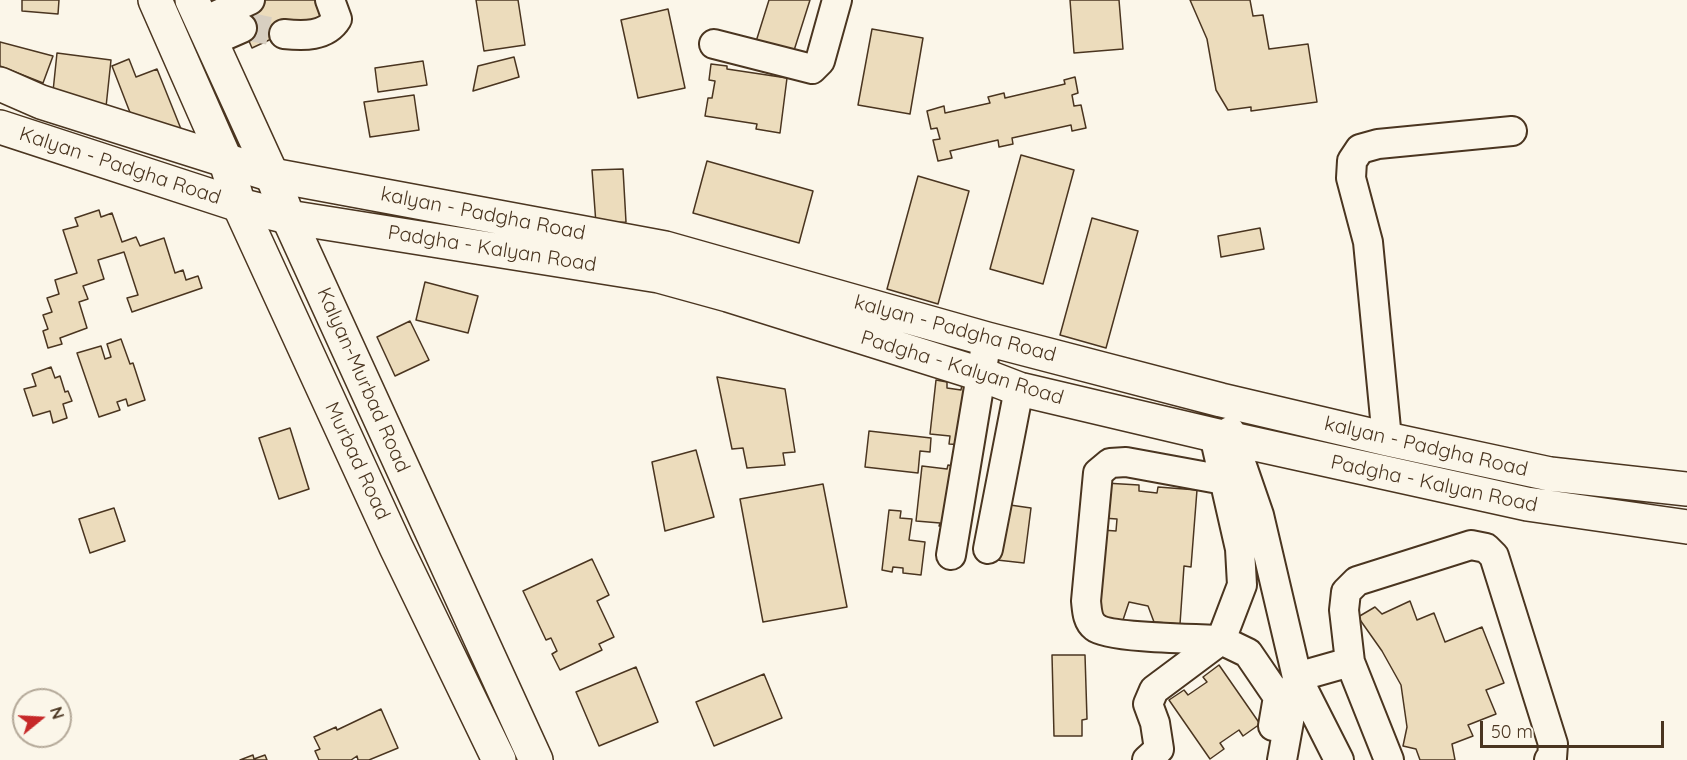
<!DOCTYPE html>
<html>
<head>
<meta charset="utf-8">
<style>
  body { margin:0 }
  #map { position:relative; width:1687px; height:760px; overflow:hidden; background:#fbf6e9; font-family:Quicksand,sans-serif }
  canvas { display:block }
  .north { position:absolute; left:12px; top:688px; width:60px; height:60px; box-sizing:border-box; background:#fbf6e9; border:2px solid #b4a999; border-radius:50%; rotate:72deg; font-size:16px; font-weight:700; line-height:24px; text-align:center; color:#4a3520 }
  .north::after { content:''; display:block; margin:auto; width:21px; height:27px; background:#c62828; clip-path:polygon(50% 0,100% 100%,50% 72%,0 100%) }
  .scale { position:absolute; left:1480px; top:721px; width:184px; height:27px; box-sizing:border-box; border:3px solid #4a3520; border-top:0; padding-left:8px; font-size:18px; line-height:21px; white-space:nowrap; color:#4a3520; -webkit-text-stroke:4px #fbf6e9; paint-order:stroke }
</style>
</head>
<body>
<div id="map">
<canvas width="1687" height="760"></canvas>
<div class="north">N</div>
<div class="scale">50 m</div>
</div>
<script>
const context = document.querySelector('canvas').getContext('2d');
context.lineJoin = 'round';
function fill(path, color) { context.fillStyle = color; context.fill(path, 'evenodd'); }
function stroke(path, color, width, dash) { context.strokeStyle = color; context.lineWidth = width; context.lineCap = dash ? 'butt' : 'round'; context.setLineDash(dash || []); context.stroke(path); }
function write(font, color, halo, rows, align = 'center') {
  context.font = font + ' Quicksand,sans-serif'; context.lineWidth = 4.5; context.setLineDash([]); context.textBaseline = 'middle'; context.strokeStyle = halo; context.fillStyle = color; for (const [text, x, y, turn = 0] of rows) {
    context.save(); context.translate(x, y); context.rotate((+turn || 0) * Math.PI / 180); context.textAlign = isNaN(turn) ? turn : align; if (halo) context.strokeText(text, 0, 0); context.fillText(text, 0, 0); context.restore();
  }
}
const building = new Path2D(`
  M 22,0 L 59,0 L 58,14 L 22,11 Z
  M 261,0 L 321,0 L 327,13 L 252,48 L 239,18 Z
  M 476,0 L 518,0 L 525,45 L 484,51 Z
  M 769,0 L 810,0 L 791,60 L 754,48 Z
  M 1070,0 L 1119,0 L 1123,49 L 1074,53 Z
  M 1190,0 L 1250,0 L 1253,16 L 1263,15 L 1269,49 L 1308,44 L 1317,102 L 1251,111 L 1251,107 L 1228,110 L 1216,90 L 1207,39 Z
  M 668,9 L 685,88 L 638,98 L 621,20 Z
  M 872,29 L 923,38 L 910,114 L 858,105 Z
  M 0,42 L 53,56 L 43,83 L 0,66 Z
  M 57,53 L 111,60 L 106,107 L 52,101 Z
  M 514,57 L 519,77 L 473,91 L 478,66 Z
  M 129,59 L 136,77 L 157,69 L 181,129 L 136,128 L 112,66 Z
  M 423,61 L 427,85 L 378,92 L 375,68 Z
  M 711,64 L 727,66 L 727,69 L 787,78 L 780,133 L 756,129 L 757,124 L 705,116 L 708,98 L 712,98 L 715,81 L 709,80 Z
  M 1075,77 L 1078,93 L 1072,95 L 1074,106 L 1081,105 L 1086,128 L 1072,131 L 1071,125 L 1012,138 L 1013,144 L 999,147 L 998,140 L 950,151 L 952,158 L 938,161 L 933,140 L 940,139 L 937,128 L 931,129 L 927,111 L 944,106 L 945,113 L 990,103 L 988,97 L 1004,93 L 1005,98 L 1065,84 L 1064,80 Z
  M 414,95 L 419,130 L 370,137 L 364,102 Z
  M 1021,155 L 1074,170 L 1043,284 L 990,269 Z
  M 707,161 L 813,191 L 799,243 L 693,213 Z
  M 623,169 L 626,222 L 596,224 L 592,170 Z
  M 918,176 L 969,191 L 938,304 L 887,289 Z
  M 99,210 L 101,217 L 112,213 L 122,242 L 136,237 L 140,246 L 164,238 L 175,273 L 183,270 L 186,280 L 198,276 L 202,288 L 132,312 L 127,298 L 138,295 L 124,252 L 98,260 L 104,279 L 83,286 L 88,299 L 79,302 L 87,328 L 60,338 L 62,344 L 48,348 L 43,331 L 48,329 L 43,315 L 52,312 L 47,298 L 59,294 L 55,280 L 77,273 L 63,230 L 78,226 L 75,218 Z
  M 1092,218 L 1138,231 L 1106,348 L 1060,335 Z
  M 1260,228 L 1264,249 L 1221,257 L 1218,236 Z
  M 425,282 L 478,296 L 468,333 L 416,320 Z
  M 410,321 L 429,360 L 395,376 L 377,337 Z
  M 121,339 L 130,364 L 133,363 L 145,400 L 128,406 L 126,399 L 117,402 L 120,410 L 99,417 L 77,353 L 101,346 L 105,359 L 111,357 L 107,344 Z
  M 51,367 L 55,378 L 60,376 L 65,392 L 68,391 L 72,401 L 63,404 L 67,418 L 53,423 L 50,411 L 33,416 L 24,389 L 36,386 L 32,374 Z
  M 717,377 L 785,389 L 795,452 L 783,453 L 785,465 L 747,468 L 743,448 L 732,449 Z
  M 936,380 L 947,382 L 947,388 L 961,390 L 962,384 L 972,385 L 965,445 L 949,444 L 950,436 L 930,434 Z
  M 290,428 L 309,489 L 279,499 L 259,438 Z
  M 869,431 L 931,438 L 930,452 L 920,451 L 918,473 L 865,467 Z
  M 696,450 L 714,517 L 665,531 L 652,462 Z
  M 948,465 L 957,467 L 950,527 L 939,526 L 940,523 L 916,521 L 922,466 L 947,469 Z
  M 1105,483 L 1139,485 L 1139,491 L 1157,493 L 1158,487 L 1197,490 L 1191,567 L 1184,566 L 1180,624 L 1154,622 L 1148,606 L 1129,602 L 1123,620 L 1096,618 L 1102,530 L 1116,531 L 1117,519 L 1103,518 Z
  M 823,484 L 847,607 L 763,622 L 740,499 Z
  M 1003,504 L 1031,508 L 1024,563 L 997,560 Z
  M 114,508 L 125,541 L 90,553 L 79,519 Z
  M 889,510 L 901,511 L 900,518 L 912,519 L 909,540 L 925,542 L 921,575 L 903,573 L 903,568 L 893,567 L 892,572 L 882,570 Z
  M 592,559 L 609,595 L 597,601 L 614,637 L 599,644 L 602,650 L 560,670 L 552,654 L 557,651 L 551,638 L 546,640 L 523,591 Z
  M 1410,601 L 1417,620 L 1434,613 L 1445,642 L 1482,627 L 1504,683 L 1486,690 L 1496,714 L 1468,725 L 1473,736 L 1452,744 L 1455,760 L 1420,760 L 1416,749 L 1403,746 L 1407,727 L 1401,685 L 1382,651 L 1358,617 L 1375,607 L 1382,614 Z
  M 1052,655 L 1085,655 L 1087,719 L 1082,720 L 1082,736 L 1054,736 Z
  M 1219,665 L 1260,724 L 1243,736 L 1239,730 L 1220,743 L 1224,749 L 1210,759 L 1169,700 L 1184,690 L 1188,695 L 1207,682 L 1203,677 Z
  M 636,667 L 658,722 L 599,746 L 576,692 Z
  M 764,674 L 782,718 L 714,746 L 696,702 Z
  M 381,709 L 398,748 L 369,760 L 358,760 L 357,756 L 351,760 L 319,760 L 315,751 L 320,749 L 314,737 L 336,727 L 337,730 Z
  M 253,755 L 254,759 L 265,755 L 267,760 L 240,760 Z`);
const minorTunnel = new Path2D(`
  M 242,28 L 246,26 L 284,34`);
const minor = new Path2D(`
  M 202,22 L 250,0
  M 284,34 C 303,36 326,37 337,19 L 330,0
  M 210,42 L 242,28
  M 714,44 L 812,69 L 820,61 L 837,0
  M 1230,431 L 1259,515 L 1297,677 L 1282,760
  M 1214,435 L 1240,549 L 1242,585 L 1221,640 C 1199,639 1108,638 1095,627 C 1087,621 1087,610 1086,601 L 1098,473 L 1110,463 L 1126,462 L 1224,480
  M 1387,439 L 1368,242 L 1351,178 L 1352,161 L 1360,149 L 1378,144 L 1512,131
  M 988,549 L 1019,389
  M 951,555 L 987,339
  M 1147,760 L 1159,749 L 1155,723 L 1148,704 L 1154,690 L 1221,640 L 1248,653 L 1278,697 L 1273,726
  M 1339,760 L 1297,677 L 1350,662
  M 1389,760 L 1350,662 L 1344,610 L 1346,592 L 1357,581 L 1471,545 L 1486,548 L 1494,556 L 1553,744 L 1552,758 L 1549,760`);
const major = new Path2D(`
  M 0,84 L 41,102 L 272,175 L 665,248 L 987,339 L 1221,400 L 1387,439 L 1550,474 L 1687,489
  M 0,127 L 239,205 L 288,217 L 659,276 L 728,295 L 980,374 L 1019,389 L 1214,435 L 1527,504 L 1687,527`);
const highway = new Path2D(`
  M 155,0 L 225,159 L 239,205 L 396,547 L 499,760
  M 192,0 L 272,175 L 288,217 L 536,760`);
const streetNames = [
  ["Kalyan - Padgha Road",120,166,18],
  ["kalyan - Padgha Road",483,214,11],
  ["Padgha - Kalyan Road",492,249,9],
  ["kalyan - Padgha Road",955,329,15],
  ["Padgha - Kalyan Road",962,368,17],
  ["Kalyan-Murbad Road",363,380,66],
  ["kalyan - Padgha Road",1426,447,13],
  ["Murbad Road",357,461,65],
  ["Padgha - Kalyan Road",1434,484,12]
];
fill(building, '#ecdcbc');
stroke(building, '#4a3520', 1.5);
stroke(minorTunnel, '#d8cfc1', 28, [28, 14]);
stroke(minor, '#4a3520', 32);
stroke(major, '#4a3520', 36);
stroke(highway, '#4a3520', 36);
stroke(minor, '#fbf6e9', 28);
stroke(major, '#fbf6e9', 33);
stroke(highway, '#fbf6e9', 33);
write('20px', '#4a3520', '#fbf6e9', streetNames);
</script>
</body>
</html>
